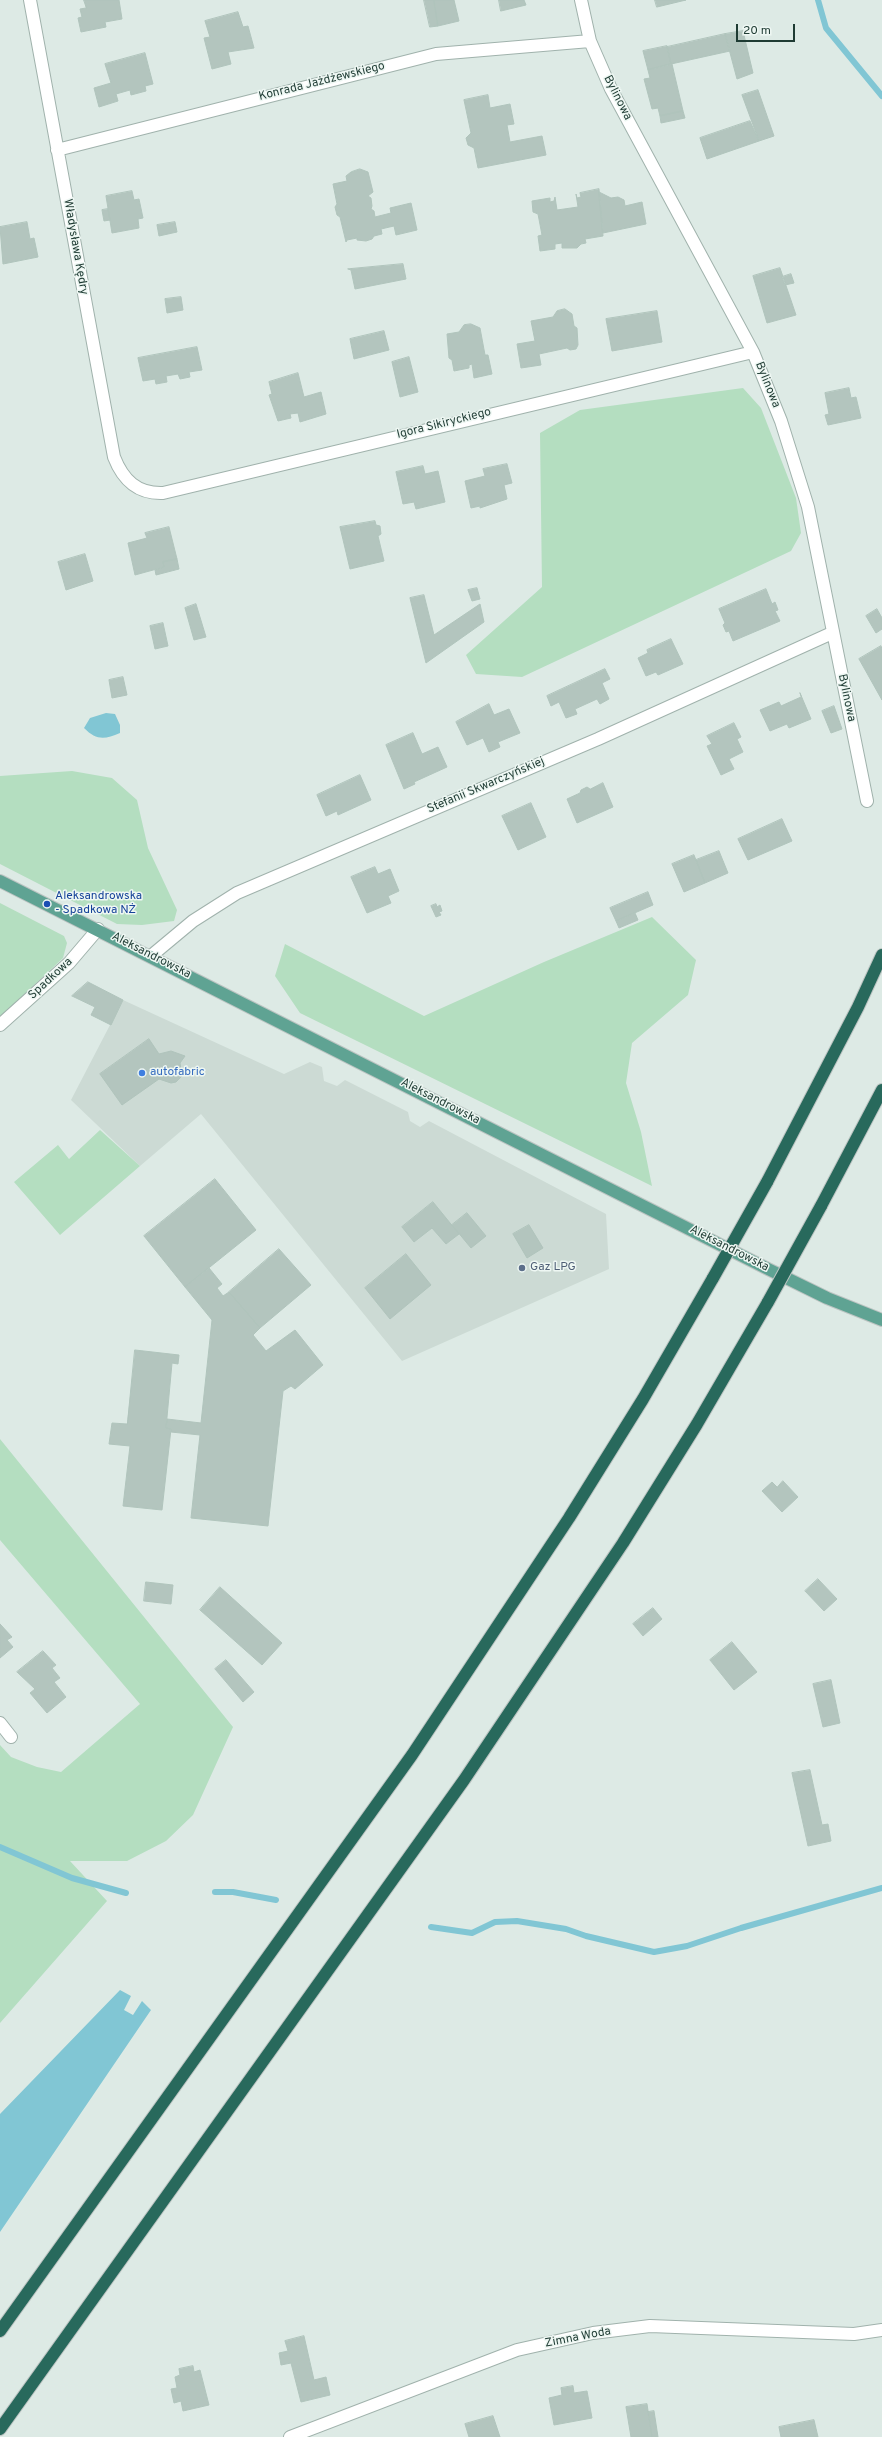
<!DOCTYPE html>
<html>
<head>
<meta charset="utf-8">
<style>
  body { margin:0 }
  #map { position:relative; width:882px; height:2437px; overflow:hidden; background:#ddeae5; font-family:Overpass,sans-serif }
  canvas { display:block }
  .scale { position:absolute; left:736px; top:24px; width:59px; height:18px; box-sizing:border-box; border:2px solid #1e3b33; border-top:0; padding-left:5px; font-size:12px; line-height:14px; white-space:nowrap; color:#1e3b33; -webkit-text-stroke:3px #eef7f3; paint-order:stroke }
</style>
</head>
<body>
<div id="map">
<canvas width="882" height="2437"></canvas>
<div class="scale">20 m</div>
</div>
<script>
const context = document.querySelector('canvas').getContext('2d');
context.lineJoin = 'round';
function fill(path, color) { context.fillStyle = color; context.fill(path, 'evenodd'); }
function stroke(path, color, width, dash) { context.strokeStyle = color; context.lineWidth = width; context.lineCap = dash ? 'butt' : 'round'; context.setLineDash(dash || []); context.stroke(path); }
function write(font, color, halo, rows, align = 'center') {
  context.font = font + ' Overpass,sans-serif'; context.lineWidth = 3; context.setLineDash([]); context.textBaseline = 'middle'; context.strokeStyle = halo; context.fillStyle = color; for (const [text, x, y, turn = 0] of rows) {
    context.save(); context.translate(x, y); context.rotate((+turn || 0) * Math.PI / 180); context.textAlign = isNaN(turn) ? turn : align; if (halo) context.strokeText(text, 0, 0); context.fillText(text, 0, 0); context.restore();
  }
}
const built = new Path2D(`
  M 123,1000 L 284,1074 L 310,1062 L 322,1067 L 324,1081 L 337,1086 L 345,1080 L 408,1112 L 410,1121 L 420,1127 L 429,1121 L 606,1214 L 609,1269 L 402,1361 L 201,1114 L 140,1166 L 71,1100 Z`);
const green = new Path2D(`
  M 743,388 L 761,408 L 796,498 L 801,533 L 791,551 L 522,677 L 476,674 L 466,655 L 542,587 L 540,433 L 580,410 Z
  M 72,771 L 112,778 L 137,800 L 148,848 L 177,910 L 174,921 L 142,925 L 117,924 L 0,864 L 0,776 Z
  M 0,903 L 64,936 L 67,943 L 63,958 L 0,1017 Z
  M 652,917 L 696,960 L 688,995 L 632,1043 L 626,1083 L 641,1132 L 652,1186 L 300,1013 L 275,976 L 285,944 L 424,1016 L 544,962 Z
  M 100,1130 L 140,1166 L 60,1235 L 14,1182 L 58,1145 L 69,1159 Z
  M 0,1439 L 233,1727 L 193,1815 L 166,1841 L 127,1861 L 70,1861 L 107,1901 L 0,2023 L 0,1745 L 11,1757 L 37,1767 L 61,1772 L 140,1704 L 0,1540 Z`);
const water = new Path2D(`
  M 106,713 L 115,714 L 120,725 L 120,733 C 104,740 96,740 84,728 L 90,718 Z
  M 120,1990 L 131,1996 L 124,2010 L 133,2015 L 142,2001 L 151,2010 L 0,2232 L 0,2114 Z`);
const stream = new Path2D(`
  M 818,0 L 826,28 L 882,96
  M 0,1847 L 72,1878 L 126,1893
  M 215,1892 L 233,1892 L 276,1900
  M 431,1927 L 472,1933 L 495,1922 L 517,1921 L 566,1929 L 586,1936 L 654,1952 L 687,1946 L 741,1928 L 882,1888`);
const building = new Path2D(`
  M 84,0 L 119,0 L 122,19 L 105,22 L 106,27 L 81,32 L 78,18 L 82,17 L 80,9 L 86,8 Z
  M 424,0 L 434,0 L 438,26 L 430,27 Z
  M 434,0 L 454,0 L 459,21 L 438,26 Z
  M 499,0 L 524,0 L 526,5 L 501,11 Z
  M 655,0 L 686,0 L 657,7 Z
  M 238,12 L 243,27 L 248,26 L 254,48 L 228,52 L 231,64 L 212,69 L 204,38 L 210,37 L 205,21 Z
  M 743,31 L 753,73 L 737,79 L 725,34 Z
  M 725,34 L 730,51 L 671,64 L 667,47 Z
  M 667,46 L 671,64 L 648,70 L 643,51 Z
  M 145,53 L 153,84 L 145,86 L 146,91 L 131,95 L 130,90 L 116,94 L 118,101 L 99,107 L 94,88 L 111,83 L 105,64 Z
  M 672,64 L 683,111 L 660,116 L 658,108 L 652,109 L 644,79 L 650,78 L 648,70 Z
  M 758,90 L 774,136 L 759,141 L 742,95 Z
  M 488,95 L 490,108 L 510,104 L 514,124 L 507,125 L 510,142 L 542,136 L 546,155 L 478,168 L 474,148 L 468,145 L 466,138 L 471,133 L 464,100 Z
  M 683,111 L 685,118 L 661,123 L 660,116 Z
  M 750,121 L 759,141 L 707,159 L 700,138 Z
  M 360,169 L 368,172 L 373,192 L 368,196 L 371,198 L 372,206 L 371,209 L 374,211 L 375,217 L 391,213 L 390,208 L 411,203 L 417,230 L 396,235 L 394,226 L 381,229 L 382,234 L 374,236 L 372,239 L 366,241 L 357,240 L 357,238 L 347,240 L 346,242 L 340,217 L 337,215 L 335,207 L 337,204 L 333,184 L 347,181 L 346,176 L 351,172 Z
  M 599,189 L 603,236 L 585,239 L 586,243 L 581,244 L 577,248 L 562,248 L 562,243 L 555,244 L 555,249 L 540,251 L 538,236 L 542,235 L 538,214 L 533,212 L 532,201 L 550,198 L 550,202 L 554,201 L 555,197 L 557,210 L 578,207 L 576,194 L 577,198 L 581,197 L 580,193 Z
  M 132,191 L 134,200 L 139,199 L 143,218 L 138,219 L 139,228 L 112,233 L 106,196 Z
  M 599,192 L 611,198 L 618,197 L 624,200 L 625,206 L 642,202 L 646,224 L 603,233 Z
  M 108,209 L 110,220 L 104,221 L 102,210 Z
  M 27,222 L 30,239 L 34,238 L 38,257 L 3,264 L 0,227 Z
  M 175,222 L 177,232 L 159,236 L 157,225 Z
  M 403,264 L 406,279 L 355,289 L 351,270 L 348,269 Z
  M 780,268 L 796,315 L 767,323 L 753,276 Z
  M 791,274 L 794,283 L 785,285 L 782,277 Z
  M 181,297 L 183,310 L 167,313 L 165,299 Z
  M 565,309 L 572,314 L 574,326 L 577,328 L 578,345 L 576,349 L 570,350 L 567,348 L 539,354 L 541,365 L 521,368 L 517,344 L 535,341 L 531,321 L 553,317 L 557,311 Z
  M 657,311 L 662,342 L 612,351 L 606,319 Z
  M 471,324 L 480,328 L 485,355 L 488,355 L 492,374 L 474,378 L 472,364 L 469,365 L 469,368 L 454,371 L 452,360 L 449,358 L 447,334 L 459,332 L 464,325 Z
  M 384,331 L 389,350 L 354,359 L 350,339 Z
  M 197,347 L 202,370 L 189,372 L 190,377 L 180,379 L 178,374 L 166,376 L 167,382 L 156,384 L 155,379 L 143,381 L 138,358 Z
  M 409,357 L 418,392 L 400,397 L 392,362 Z
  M 298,373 L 304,397 L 321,392 L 326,414 L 300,422 L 298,413 L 290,414 L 291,418 L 278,421 L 269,395 L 272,394 L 269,382 Z
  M 849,388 L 851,398 L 856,397 L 861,418 L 828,425 L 825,415 L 829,414 L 825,393 Z
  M 507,464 L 512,483 L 504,485 L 507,499 L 480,508 L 480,506 L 471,508 L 465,481 L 485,476 L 483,469 Z
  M 423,466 L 425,474 L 438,471 L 445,502 L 416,509 L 414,502 L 403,504 L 396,472 Z
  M 375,521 L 376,525 L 380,526 L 381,534 L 378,536 L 384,561 L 350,569 L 340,527 Z
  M 169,527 L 177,559 L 163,562 L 164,567 L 135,575 L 128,543 L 147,538 L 145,533 Z
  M 85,554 L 93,581 L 66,590 L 58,562 Z
  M 177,559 L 179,569 L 156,575 L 155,570 L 164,567 L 163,562 Z
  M 477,588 L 480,599 L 472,601 L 468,590 Z
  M 766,589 L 772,604 L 775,602 L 778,610 L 775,611 L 780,621 L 733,641 L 729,631 L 726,632 L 723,625 L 725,623 L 719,609 Z
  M 424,595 L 434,635 L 480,604 L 484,622 L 426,663 L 410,598 Z
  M 196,604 L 206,637 L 194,640 L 185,608 Z
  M 877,609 L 882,618 L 882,629 L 876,633 L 866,616 Z
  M 163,623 L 168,646 L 155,649 L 150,626 Z
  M 671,639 L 683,664 L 658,675 L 656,672 L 646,676 L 638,658 L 648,653 L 647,650 Z
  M 881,646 L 882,649 L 882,700 L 859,659 Z
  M 605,669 L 610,679 L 602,683 L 609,699 L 600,704 L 597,699 L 575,709 L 577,714 L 566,718 L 559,702 L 551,706 L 547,696 Z
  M 123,677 L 127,695 L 112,698 L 109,680 Z
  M 800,693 L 811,719 L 789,728 L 787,724 L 770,731 L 760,710 L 779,702 L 781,706 L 801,697 Z
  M 489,704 L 494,715 L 509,709 L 520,733 L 498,742 L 500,747 L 489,752 L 483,738 L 467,745 L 456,722 Z
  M 834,706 L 842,729 L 831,733 L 822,711 Z
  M 734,723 L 741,737 L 737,739 L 743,752 L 729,759 L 734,769 L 721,775 L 707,746 L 712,744 L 707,736 Z
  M 413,733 L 422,754 L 438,747 L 447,767 L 414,782 L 415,784 L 404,789 L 386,745 Z
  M 360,775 L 371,800 L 338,815 L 337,811 L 326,816 L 317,795 Z
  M 603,783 L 613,807 L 577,823 L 567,799 L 580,793 L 581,790 L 587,787 L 590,789 Z
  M 531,803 L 546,837 L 518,850 L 502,816 Z
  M 782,819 L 792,841 L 748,860 L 738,839 Z
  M 719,851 L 728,873 L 705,883 L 696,860 Z
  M 694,855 L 705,883 L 684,892 L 672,864 Z
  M 375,867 L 378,874 L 390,869 L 399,891 L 388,896 L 391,903 L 367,913 L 351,877 Z
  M 648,892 L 653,905 L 616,921 L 610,908 Z
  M 436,904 L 437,907 L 440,905 L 442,911 L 439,912 L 441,915 L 436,917 L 431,906 Z
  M 635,913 L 638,920 L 619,928 L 616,921 Z
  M 88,982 L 123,1000 L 111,1025 L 91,1015 L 95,1007 L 72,996 Z
  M 149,1039 L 159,1054 L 171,1051 L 185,1056 L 180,1063 L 182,1076 L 176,1082 L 171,1083 L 159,1079 L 122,1105 L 100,1074 Z
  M 215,1179 L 256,1230 L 185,1287 L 144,1236 Z
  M 433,1202 L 459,1234 L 446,1244 L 432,1228 L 414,1242 L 402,1227 Z
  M 467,1213 L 486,1236 L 471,1248 L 452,1225 Z
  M 529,1225 L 543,1248 L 527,1258 L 513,1234 Z
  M 279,1249 L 311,1285 L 260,1328 L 229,1292 Z
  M 406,1254 L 431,1285 L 390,1319 L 365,1288 Z
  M 209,1268 L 222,1284 L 217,1288 L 223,1296 L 229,1292 L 260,1328 L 253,1335 L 266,1351 L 295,1330 L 323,1365 L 295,1389 L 291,1386 L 283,1391 L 268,1526 L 191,1518 L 200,1435 L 171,1432 L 171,1429 L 166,1428 L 167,1419 L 201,1423 L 212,1320 L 185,1287 Z
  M 135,1350 L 179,1355 L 178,1364 L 172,1363 L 166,1428 L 171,1429 L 162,1510 L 123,1506 L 130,1446 L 109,1444 L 112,1423 L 127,1424 Z
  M 783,1481 L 798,1497 L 782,1512 L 762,1491 L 772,1482 L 777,1487 Z
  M 818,1579 L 837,1599 L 824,1611 L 805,1591 Z
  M 146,1582 L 173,1585 L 171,1604 L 144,1601 Z
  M 220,1587 L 282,1643 L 262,1665 L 200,1610 Z
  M 653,1608 L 662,1619 L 643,1636 L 633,1624 Z
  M 0,1624 L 12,1637 L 7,1640 L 13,1647 L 0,1658 Z
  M 732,1642 L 757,1672 L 734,1690 L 710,1660 Z
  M 43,1651 L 56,1665 L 52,1668 L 60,1678 L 54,1682 L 66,1697 L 47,1713 L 30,1693 L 35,1689 L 17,1672 Z
  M 226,1660 L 254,1692 L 243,1702 L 215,1669 Z
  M 831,1680 L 840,1723 L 823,1727 L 813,1684 Z
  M 810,1770 L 822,1825 L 828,1824 L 831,1841 L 808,1846 L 792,1773 Z
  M 304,2336 L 314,2380 L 326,2377 L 330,2395 L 301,2402 L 291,2363 L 281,2365 L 279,2353 L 288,2351 L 285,2341 Z
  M 193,2366 L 194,2372 L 200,2370 L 209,2405 L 183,2411 L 181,2401 L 174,2403 L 171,2389 L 177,2388 L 175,2377 L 180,2375 L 179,2369 Z
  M 573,2386 L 574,2393 L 587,2391 L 592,2418 L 554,2425 L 549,2398 L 562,2395 L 561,2388 Z
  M 647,2404 L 652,2437 L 631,2437 L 626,2407 Z
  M 654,2411 L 658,2437 L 652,2437 L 648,2412 Z
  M 493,2416 L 500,2437 L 469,2437 L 465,2424 Z
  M 814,2420 L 818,2437 L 781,2437 L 779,2427 Z`);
const minor = new Path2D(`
  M 30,0 L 114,457 C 123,480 137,494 163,493 L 753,352
  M 581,0 L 590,41 L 611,89 L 753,352 L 781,421 L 808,507 L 867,801
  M 57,150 L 436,54 L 590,41
  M 151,956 L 193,921 L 237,893 L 598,739 L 832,633
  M 0,1025 L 69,963 L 98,929
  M 0,1723 L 11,1737
  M 290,2437 L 517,2350 L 593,2333 L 650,2326 L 854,2334 L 882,2330`);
const major = new Path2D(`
  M 0,881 L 768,1269 L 827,1298 L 882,1320`);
const highway = new Path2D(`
  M 767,1182 L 858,1007 L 882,955
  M 821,1206 L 882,1090
  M 0,2331 L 412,1755 L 569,1518 L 643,1399 L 713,1278
  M 0,2429 L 464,1780 L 623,1543 L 697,1424 L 768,1302`);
const highwayBridge = new Path2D(`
  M 713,1278 L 767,1182
  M 768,1302 L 821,1206`);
const markers = [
  [47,904,4,"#1a4fb4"],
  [142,1073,4,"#3f7fe0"],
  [522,1268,4,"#5c6f8a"]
];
const streetNames = [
  ["Konrada Jażdżewskiego",322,82,-14],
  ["Bylinowa",617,98,63],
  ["Władysława Kędry",75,247,80],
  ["Bylinowa",767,385,68],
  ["Igora Sikiryckiego",444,424,-14],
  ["Bylinowa",846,698,78],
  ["Stefanii Skwarczyńskiej",486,786,-23],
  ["Aleksandrowska",151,956,27],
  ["Spadkowa",51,979,-43],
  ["Aleksandrowska",440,1102,27],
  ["Aleksandrowska",729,1249,27],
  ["Zimna Woda",578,2338,-11]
];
const transitNames = [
  ["Aleksandrowska",55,897],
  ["- Spadkowa NŻ",55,911]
];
const shopNames = [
  ["autofabric",150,1073]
];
const serviceNames = [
  ["Gaz LPG",530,1268]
];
fill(built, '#ccdad4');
fill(green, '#b4dec0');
fill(water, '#81c6d4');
stroke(stream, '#81c6d4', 6);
fill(building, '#b3c5be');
stroke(building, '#b0c4bc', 1);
stroke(minor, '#a0b2ac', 14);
stroke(major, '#bcc4c2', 14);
stroke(highway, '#bcc4c2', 14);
stroke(minor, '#fff', 12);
stroke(major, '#5fa393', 12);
stroke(highway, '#28695c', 12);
stroke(highwayBridge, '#bcc4c2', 14, []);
stroke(highwayBridge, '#28695c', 12);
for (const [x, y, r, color] of markers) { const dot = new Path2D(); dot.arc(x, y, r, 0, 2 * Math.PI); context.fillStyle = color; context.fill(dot); stroke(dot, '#eef7f3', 1.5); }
write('12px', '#1e3b33', '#eef7f3', streetNames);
write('12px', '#164399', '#eef7f3', transitNames, 'left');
write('12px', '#366cbe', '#eef7f3', shopNames, 'left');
write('12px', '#4e5e75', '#eef7f3', serviceNames, 'left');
</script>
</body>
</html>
